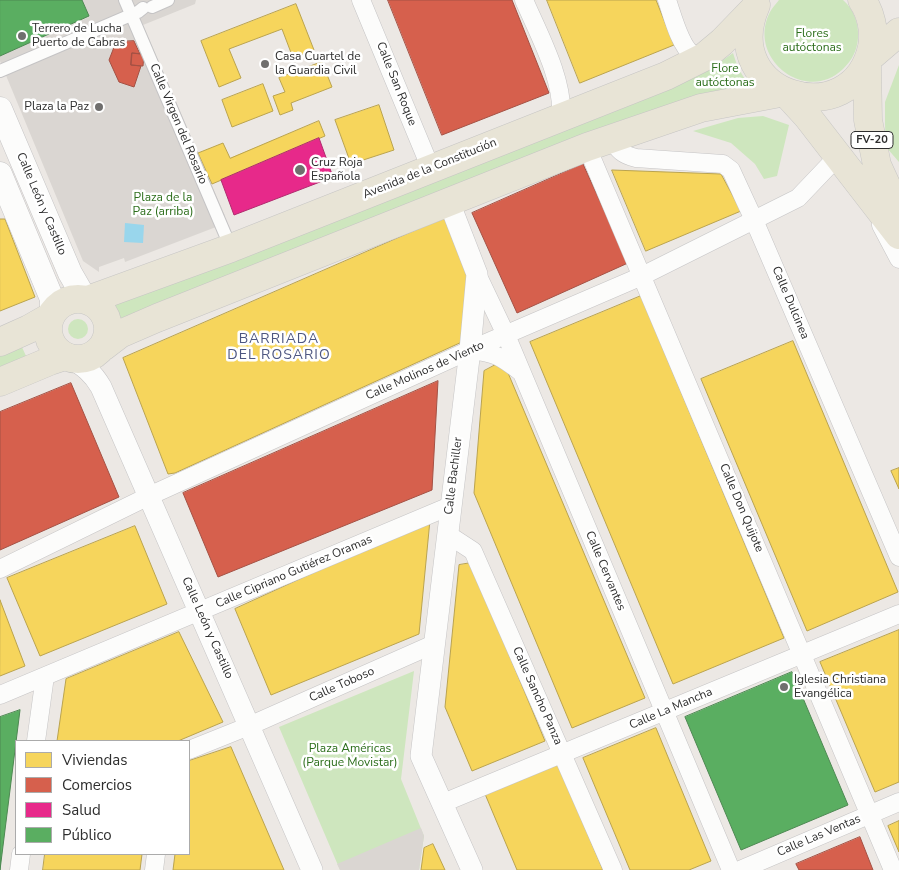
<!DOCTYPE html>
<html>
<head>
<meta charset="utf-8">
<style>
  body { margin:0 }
  #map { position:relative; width:899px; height:870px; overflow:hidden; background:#ece8e4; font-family:"Nunito Sans",sans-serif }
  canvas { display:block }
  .legend { position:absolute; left:15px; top:740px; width:175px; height:115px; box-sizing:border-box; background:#fff; border:1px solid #ababab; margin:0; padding:6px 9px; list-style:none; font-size:15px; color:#2e2e2e }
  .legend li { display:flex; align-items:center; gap:10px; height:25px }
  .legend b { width:25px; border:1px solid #ababab }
</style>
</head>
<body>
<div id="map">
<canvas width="899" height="870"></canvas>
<ul class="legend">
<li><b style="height:14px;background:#f6d55c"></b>Viviendas</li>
<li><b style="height:14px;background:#d6604d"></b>Comercios</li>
<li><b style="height:14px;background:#e7298a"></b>Salud</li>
<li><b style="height:14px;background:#5aae61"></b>Público</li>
</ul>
</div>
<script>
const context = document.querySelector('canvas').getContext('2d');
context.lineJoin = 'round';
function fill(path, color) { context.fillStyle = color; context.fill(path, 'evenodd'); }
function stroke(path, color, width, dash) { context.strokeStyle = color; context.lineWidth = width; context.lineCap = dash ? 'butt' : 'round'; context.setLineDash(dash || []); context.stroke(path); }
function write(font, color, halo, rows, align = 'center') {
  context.font = font + ' "Nunito Sans",sans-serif'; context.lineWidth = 5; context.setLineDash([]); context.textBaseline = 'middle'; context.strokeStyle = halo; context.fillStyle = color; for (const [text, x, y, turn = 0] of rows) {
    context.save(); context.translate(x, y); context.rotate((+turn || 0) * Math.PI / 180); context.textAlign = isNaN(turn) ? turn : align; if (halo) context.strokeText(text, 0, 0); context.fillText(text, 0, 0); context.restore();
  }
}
const green = new Path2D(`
  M 779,0 L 843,0 C 854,9 859,25 858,38 C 857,51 852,60 843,69 C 806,105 746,58 770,12 C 772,8 776,4 779,0 Z
  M 733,53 L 738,68 L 748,84 L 724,91 L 120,322 L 112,303 L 693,78 L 713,67 Z
  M 899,65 L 899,162 L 886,147 L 885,124 L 885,102 Z
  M 763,116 L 789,125 L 777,176 L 764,179 L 755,164 L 731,143 L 693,131 L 738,118 Z
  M68 329a10 10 0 1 1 20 0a10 10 0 1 1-20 0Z
  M 21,345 L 26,356 L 0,368 L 0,354 Z
  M 414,671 L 401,779 L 424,836 L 419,870 L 340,870 L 279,727 Z`);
const plaza = new Path2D(`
  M 82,0 L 196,0 L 195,4 L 143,25 L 225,216 L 219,219 L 216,227 L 125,262 L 124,258 L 99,267 L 99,272 L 83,261 L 0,61 L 0,56 L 89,17 Z
  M 421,828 L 424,836 L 419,870 L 340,870 L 337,864 Z`);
const water = new Path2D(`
  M 125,223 L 144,225 L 143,243 L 124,242 Z`);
const homes = new Path2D(`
  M 547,0 L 656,0 L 674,45 L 580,83 Z
  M 296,4 L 314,50 L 293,58 L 282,29 L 229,49 L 241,78 L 219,87 L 201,41 Z
  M 322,62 L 332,87 L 291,103 L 293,110 L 280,115 L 273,96 L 285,92 L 279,78 Z
  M 263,84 L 273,111 L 232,127 L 222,100 Z
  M 379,105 L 394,150 L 351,164 L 335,120 Z
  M 319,121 L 325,136 L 212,184 L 198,153 L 223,143 L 230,158 Z
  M 612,170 L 721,174 L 741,211 L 646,251 Z
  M 451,215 L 471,293 L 464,341 L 175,473 L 168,474 L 123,358 Z
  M 0,219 L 5,219 L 35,297 L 0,311 Z
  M 641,296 L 784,638 L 673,684 L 530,342 Z
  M 793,341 L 898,592 L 807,631 L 701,379 Z
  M 503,361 L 645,698 L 572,728 L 474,493 L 484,371 Z
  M 899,468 L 899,489 L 891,471 Z
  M 430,520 L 419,634 L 271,695 L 235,609 Z
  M 135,526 L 167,604 L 40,656 L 7,578 Z
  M 471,563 L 545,741 L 472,771 L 445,707 L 459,565 Z
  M 0,600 L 25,666 L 0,676 Z
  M 899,630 L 899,782 L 875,792 L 820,662 Z
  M 179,632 L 223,722 L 178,741 L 57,741 L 66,679 Z
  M 656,728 L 711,861 L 689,870 L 630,870 L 583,758 Z
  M 231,747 L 284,870 L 173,870 L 175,854 L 189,854 L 189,761 Z
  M 558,764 L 603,870 L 517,870 L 485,794 Z
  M 899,821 L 899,852 L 888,826 Z
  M 433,844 L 445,870 L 421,870 L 424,848 Z
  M 45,854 L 142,854 L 140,870 L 43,870 Z`);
const shops = new Path2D(`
  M 388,0 L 512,0 L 549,93 L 442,135 Z
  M 134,41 L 140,54 L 132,53 L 131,65 L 141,66 L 134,87 L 119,82 L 109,60 L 116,42 Z
  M 132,53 L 144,54 L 143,66 L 131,65 Z
  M 583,164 L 628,263 L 517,313 L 472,213 Z
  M 438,381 L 432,490 L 218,577 L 183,493 Z
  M 71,383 L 119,497 L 0,550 L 0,412 Z
  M 860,837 L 873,870 L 799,870 L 796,864 Z`);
const health = new Path2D(`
  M 319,138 L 333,177 L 234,215 L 221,180 Z`);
const public = new Path2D(`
  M 0,0 L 82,0 L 89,16 L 0,56 Z
  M 792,672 L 848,805 L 741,850 L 685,717 Z
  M 20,710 L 0,870 L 0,717 Z`);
const pedestrian = new Path2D(`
  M 125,0 L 231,248
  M 152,7 L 168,0
  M 0,71 L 138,12 L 143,8`);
const minor = new Path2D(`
  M 361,0 L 431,169
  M 524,0 C 539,35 564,80 561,117
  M 667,0 C 672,14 680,46 692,54 C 696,57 699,57 704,57
  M 611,139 C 618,150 623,155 636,158 L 723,164 L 731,170 L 754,220 L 899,557
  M 587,147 L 893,870
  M 881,225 L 899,259
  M 477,274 L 506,335 L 731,870
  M 470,350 C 496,353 500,356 521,372
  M 447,534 L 473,551 L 613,870
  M 0,569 L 149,496 L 470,350 L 642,276 L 798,198 L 838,156
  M 0,695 L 450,506
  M 36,741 L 45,676
  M 189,750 L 249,726 L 434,644
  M 443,803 L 899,614
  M 19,870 L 21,854
  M 154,870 L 156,854
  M 740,870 L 899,802`);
const tertiary = new Path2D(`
  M 449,202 L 477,274 L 470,350 L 421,756 L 472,870
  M 70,358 C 84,366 93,373 101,387 L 312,870`);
const secondary = new Path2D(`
  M 0,109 L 70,273 L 85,299
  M 0,174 L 52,299 L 52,313`);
const primary = new Path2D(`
  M 756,5 C 716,97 853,136 872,47 C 875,31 871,13 862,0
  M 870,57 L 899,32
  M 867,63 L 868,120 L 877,165 L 899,213
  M 785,92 L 807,116 L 899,235
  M48 329a30 30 0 1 1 60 0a30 30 0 1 1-60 0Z
  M 88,300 L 231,248 L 666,76 L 704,57 L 722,42 L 754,9
  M 0,342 L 29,329 L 50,317
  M 103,347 L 120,334 L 157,318 L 587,147 L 701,108 L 785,92
  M 0,382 L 50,361 L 65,356`);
const markers = [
  [22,36,5,"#706f6e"],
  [265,64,5,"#706f6e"],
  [99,107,5,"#706f6e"],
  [300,170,6,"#706f6e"],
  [784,687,5,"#706f6e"]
];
const shields = [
  [872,140,42]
];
const shieldNames = [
  ["FV-20",872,140]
];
const poiNames = [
  ["Terrero de Lucha",32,29],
  ["Puerto de Cabras",32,43],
  ["Casa Cuartel de",275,57],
  ["la Guardia Civil",275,71],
  ["Plaza la Paz",89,107,"right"],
  ["Cruz Roja",311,163],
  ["Española",311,177],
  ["Iglesia Christiana",794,680],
  ["Evangélica",794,694]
];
const parkNames = [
  ["Flores",812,34],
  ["autóctonas",812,48],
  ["Flore",725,69],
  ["autóctonas",725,83],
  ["Plaza de la",163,198],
  ["Paz (arriba)",163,212],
  ["Plaza Américas",350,749],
  ["(Parque Movistar)",350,763]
];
const streetNames = [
  ["Calle San Roque",396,84,68],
  ["Calle Virgen del Rosario",178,124,67],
  ["Avenida de la Constitución",430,169,-22],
  ["Calle León y Castillo",41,204,67],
  ["Calle Dulcinea",790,303,67],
  ["Calle Molinos de Viento",425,371,-24],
  ["Calle Bachiller",454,476,-83],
  ["Calle Don Quijote",741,508,67],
  ["Calle Cervantes",605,571,67],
  ["Calle Cipriano Gutiérez Oramas",294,572,-23],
  ["Calle León y Castillo",207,628,66],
  ["Calle Toboso",342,685,-24],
  ["Calle Sancho Panza",537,696,66],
  ["Calle La Mancha",671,709,-23],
  ["Calle Las Ventas",819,836,-23]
];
const neighbourhoodNames = [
  ["BARRIADA",279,340],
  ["DEL ROSARIO",279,356]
];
fill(green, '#cee6be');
fill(plaza, '#dad6d2');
fill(water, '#99d6ec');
fill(homes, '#f6d55c');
stroke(homes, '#baa34e', 1);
fill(shops, '#d6604d');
stroke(shops, '#a45144', 1);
fill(health, '#e7298a');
stroke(health, '#b02a6e', 1);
fill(public, '#5aae61');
stroke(public, '#4d8852', 1);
stroke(pedestrian, '#c5c4c5', 14);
stroke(minor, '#c5c4c5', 19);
stroke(tertiary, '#c5c4c5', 22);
stroke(secondary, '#c5c4c5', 25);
stroke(primary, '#c6c5c4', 29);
stroke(pedestrian, '#fcfcfb', 12);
stroke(minor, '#fcfcfb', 18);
stroke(tertiary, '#fcfcfb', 21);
stroke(secondary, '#fcfcfb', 24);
stroke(primary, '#e8e4d6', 28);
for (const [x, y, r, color] of markers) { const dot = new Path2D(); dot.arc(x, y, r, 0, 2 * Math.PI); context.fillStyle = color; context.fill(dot); stroke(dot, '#fff', 2); }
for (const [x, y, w] of shields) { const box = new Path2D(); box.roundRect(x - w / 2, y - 8.5, w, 17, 4); context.fillStyle = '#fff'; context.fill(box); stroke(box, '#2e2e2e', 1); }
write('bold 11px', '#2e2e2e', null, shieldNames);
write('12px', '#2e2e2e', '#fff', poiNames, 'left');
write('12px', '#2c6e1b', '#fff', parkNames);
write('12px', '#2e2e2e', '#fff', streetNames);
context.letterSpacing = '1px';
write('14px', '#4d5680', '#fff', neighbourhoodNames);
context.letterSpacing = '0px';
</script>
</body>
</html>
